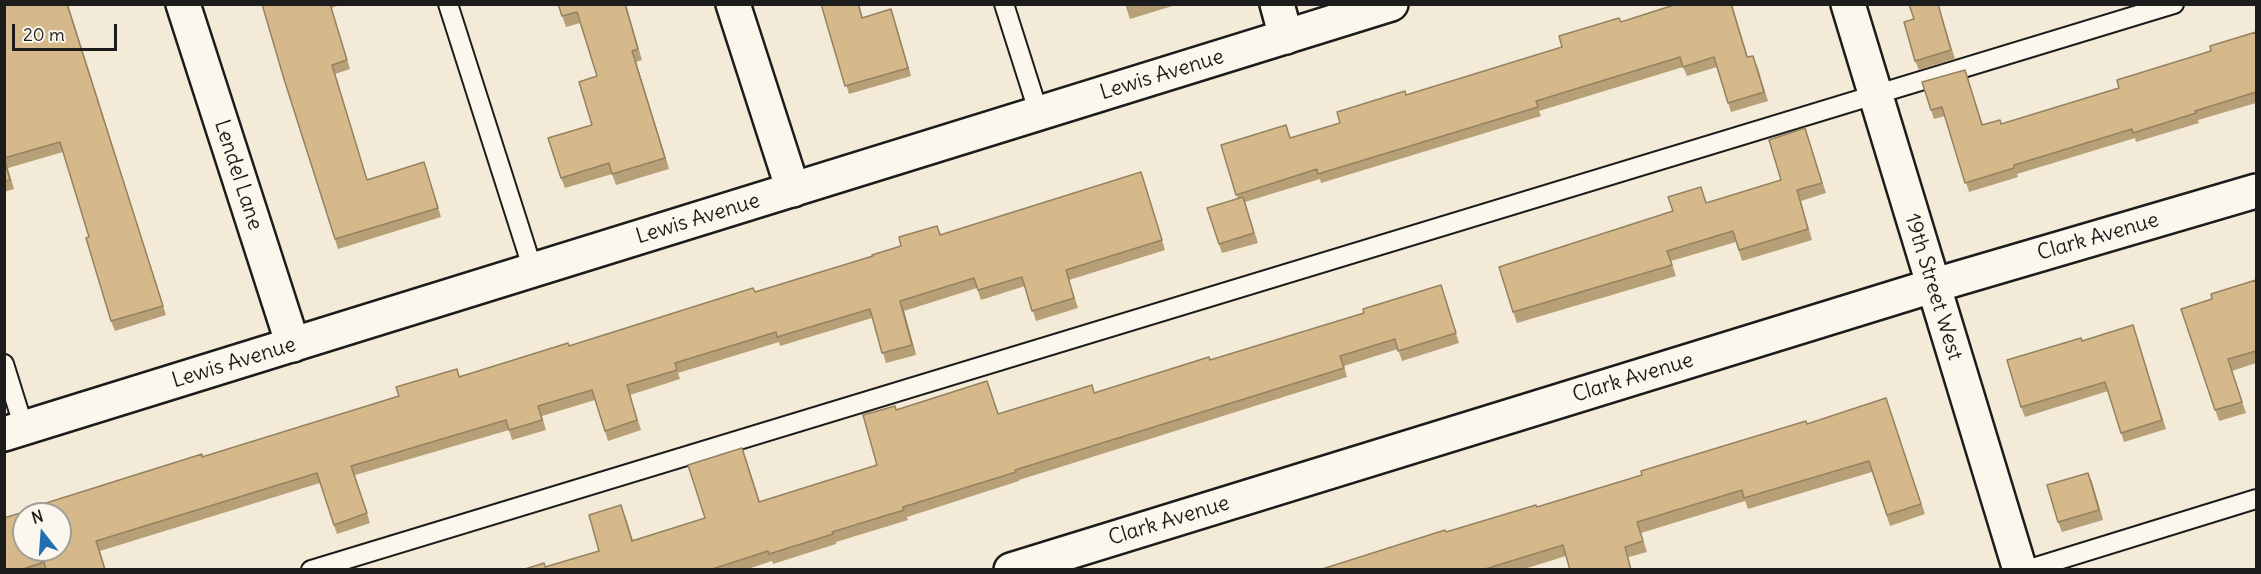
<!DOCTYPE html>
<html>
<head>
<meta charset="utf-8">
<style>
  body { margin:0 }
  #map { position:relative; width:2261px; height:574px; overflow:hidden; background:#f3ebd8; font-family:Delius,sans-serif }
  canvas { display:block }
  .frame { position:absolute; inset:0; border:6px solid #1c1c1c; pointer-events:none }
  .north { position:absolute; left:12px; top:502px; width:60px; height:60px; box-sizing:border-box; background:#fbf7ec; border:2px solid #a29f99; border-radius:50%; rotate:343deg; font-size:16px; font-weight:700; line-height:24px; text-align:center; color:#1c1c1c }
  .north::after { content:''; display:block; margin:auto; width:21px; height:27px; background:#1f6fb2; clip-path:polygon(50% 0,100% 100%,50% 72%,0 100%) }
  .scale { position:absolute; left:12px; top:24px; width:105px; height:27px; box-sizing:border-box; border:3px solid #1c1c1c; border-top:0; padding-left:8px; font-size:18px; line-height:21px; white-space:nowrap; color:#1c1c1c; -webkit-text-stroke:4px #fbf7ec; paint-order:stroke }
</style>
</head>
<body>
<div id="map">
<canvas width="2261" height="574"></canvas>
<div class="frame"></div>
<div class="north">N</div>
<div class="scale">20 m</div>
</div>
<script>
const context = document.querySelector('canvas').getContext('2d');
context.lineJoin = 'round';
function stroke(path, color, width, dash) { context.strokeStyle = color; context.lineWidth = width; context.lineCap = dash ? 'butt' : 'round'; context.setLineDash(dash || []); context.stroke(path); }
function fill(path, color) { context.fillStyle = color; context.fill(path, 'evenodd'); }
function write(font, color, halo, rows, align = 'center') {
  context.font = font + ' Delius,sans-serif'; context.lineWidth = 5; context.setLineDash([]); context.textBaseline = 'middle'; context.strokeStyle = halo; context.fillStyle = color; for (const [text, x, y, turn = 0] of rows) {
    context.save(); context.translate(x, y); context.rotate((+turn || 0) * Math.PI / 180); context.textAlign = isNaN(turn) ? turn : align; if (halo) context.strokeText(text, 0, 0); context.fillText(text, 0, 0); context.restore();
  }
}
const service = new Path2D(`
  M 448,4 L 533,270
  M 1004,4 L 1039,114
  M 4,364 L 24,428
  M 311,570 L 2174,4
  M 2026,570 L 2256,499`);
const minor = new Path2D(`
  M 183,4 L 293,345
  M 733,4 L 793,190
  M 1277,4 L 1286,37
  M 1011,570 L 1932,286 L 2256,191`);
const tertiary = new Path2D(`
  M 1848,4 L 2020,570
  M 4,434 L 1391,4`);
const wall = new Path2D(`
  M 4,4 L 68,4 L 166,315 L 115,331 L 111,321 L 89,237 L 63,152 L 8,168 L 14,189 L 4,192 Z
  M 262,4 L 344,4 L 331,8 L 350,69 L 335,74 L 367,179 L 427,171 L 441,217 L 338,249 Z
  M 558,4 L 626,4 L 642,60 L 636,62 L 669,169 L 616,185 L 612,174 L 565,188 L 561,178 L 592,125 L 597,76 L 580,23 L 566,27 Z
  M 821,4 L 859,4 L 863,18 L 891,9 L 911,76 L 849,94 Z
  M 1125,4 L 1179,4 L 1130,19 Z
  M 1732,4 L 1748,57 L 1757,65 L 1768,101 L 1731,112 L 1717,67 L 1687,76 L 1683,67 L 1539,111 L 1541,116 L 1321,183 L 1320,179 L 1245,202 L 1258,243 L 1222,253 L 1219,244 L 1238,199 L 1221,145 L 1290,138 L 1340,123 L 1406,95 L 1562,47 L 1621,22 Z
  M 1938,4 L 1955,59 L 1919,70 L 1915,61 L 1914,19 Z
  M 2256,32 L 2256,103 L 2198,120 L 2199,123 L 2136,142 L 2135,138 L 2017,174 L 2018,177 L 1969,192 L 1945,116 L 1934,119 L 1931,110 L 1965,70 L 1983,125 L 2001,124 L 2119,88 Z
  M 1805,128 L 1826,193 L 1801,201 L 1812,240 L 1742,261 L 1736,242 L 1671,261 L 1676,276 L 1517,323 L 1513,312 L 1706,203 L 1781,180 Z
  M 1144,181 L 1165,250 L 1069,280 L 1078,308 L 1036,321 L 1025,286 L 981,300 L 977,288 L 904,311 L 916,355 L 886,363 L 872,318 L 780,346 L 779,342 L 678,373 L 680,379 L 630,395 L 641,430 L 608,441 L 595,400 L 542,416 L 546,430 L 512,440 L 509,430 L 355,475 L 370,523 L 337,534 L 320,483 L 100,551 L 106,570 L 4,570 L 43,506 L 399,396 L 460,376 L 569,346 L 755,292 L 873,256 L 901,246 L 937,226 L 940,235 Z
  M 2256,280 L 2256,363 L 2232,371 L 2246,413 L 2219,421 L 2181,309 L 2212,299 Z
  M 1441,285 L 1459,343 L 1402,361 L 1398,349 L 1344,366 L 1347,377 L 1019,480 L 1019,481 L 907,517 L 908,520 L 836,542 L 836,544 L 773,564 L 772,561 L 745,570 L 522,570 L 545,567 L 599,551 L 625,515 L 633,540 L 705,518 L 746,458 L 760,502 L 877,465 L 897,410 L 987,381 L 998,414 L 1095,393 L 1210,360 L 1364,313 Z
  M 2133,325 L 2166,429 L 2124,442 L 2108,391 L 2025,417 L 2021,407 L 2082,341 Z
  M 1886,398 L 1925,514 L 1890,526 L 1872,472 L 1748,509 L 1745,501 L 1641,533 L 1647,552 L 1629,557 L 1566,556 L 1521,570 L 1319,570 L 1537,507 L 1807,424 Z
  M 2088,473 L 2103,520 L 2062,532 L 2058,522 Z`);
const shadedWall = new Path2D(`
  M 891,9 L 894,18 L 911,76 L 908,68 Z
  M 632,51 L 636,62 L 669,169 L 665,158 Z
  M 900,301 L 904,311 L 916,355 L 912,345 Z
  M 2088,473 L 2092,482 L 2103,520 L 2099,510 Z`);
const building = new Path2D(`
  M 4,4 L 67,4 L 163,306 L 111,321 L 86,238 L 89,237 L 60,142 L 4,158 Z
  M 262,4 L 330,4 L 347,60 L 332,65 L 367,180 L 424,162 L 438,208 L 335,239 L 284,79 Z
  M 558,4 L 625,4 L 638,49 L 632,51 L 665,158 L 612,174 L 609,163 L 561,178 L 548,138 L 592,125 L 579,82 L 597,76 L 577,12 L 562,16 Z
  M 821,4 L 858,4 L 862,18 L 891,9 L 908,68 L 845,86 Z
  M 1677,4 L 1731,4 L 1747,57 L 1753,56 L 1764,92 L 1728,103 L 1714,57 L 1683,67 L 1680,57 L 1536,101 L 1538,107 L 1318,174 L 1317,169 L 1236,195 L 1221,145 L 1286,125 L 1290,138 L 1340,123 L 1337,112 L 1405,91 L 1406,95 L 1562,47 L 1559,36 L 1619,18 L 1621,22 Z
  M 1909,4 L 1938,4 L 1951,50 L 1915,61 L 1904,22 L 1914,19 Z
  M 2256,32 L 2256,92 L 2195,111 L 2196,113 L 2133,133 L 2132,129 L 2014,165 L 2014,168 L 1965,183 L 1942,107 L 1931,110 L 1922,82 L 1965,70 L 1982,125 L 2000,120 L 2001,124 L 2119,88 L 2117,80 L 2211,51 L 2210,46 Z
  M 1805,128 L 1822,183 L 1797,190 L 1808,229 L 1739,250 L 1733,231 L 1667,251 L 1672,265 L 1513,312 L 1499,267 L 1673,211 L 1668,197 L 1701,187 L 1706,203 L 1781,180 L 1769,140 Z
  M 4,159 L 10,180 L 4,181 Z
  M 1141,172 L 1162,240 L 1066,270 L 1074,298 L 1032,311 L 1022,277 L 978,290 L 974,278 L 900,301 L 912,345 L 882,353 L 870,309 L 777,337 L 776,332 L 675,363 L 677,370 L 627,385 L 637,420 L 605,431 L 592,390 L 538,406 L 542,420 L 509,430 L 506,420 L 351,466 L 367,513 L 334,525 L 317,473 L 96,541 L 105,570 L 46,570 L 44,562 L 20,570 L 4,570 L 4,518 L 43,506 L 43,504 L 202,454 L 202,457 L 399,396 L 396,387 L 457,369 L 459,377 L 568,343 L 569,346 L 753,288 L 755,292 L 873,256 L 872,255 L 901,246 L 899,237 L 937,226 L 940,235 ZM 24,514 L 60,514 L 60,550 L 24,550 Z
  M 1243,197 L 1254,233 L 1219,244 L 1207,208 Z
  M 2256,280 L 2256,351 L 2228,359 L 2242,402 L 2215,410 L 2181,309 L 2212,299 L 2211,294 Z
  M 1441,285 L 1456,333 L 1398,351 L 1395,339 L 1340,356 L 1344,368 L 1015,470 L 1016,472 L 903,507 L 904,510 L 832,532 L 833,534 L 769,554 L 768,551 L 709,570 L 522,570 L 544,563 L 545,567 L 599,551 L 589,515 L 621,505 L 632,541 L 705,518 L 688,465 L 742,448 L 759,502 L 877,465 L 863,415 L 895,406 L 896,410 L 987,381 L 998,414 L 1092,385 L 1094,393 L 1209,357 L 1210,360 L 1364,313 L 1363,309 Z
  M 2133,325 L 2162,420 L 2121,433 L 2105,382 L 2021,407 L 2007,360 L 2081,338 L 2082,341 Z
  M 1886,398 L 1921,504 L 1887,515 L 1869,461 L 1744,498 L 1742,490 L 1637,522 L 1643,541 L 1625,547 L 1631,570 L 1570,570 L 1563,545 L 1482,570 L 1319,570 L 1445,530 L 1446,532 L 1536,505 L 1537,507 L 1642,475 L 1641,471 L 1806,421 L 1807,424 Z
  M 2088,473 L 2099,510 L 2058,522 L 2047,485 Z`);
const streetNames = [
  ["Lewis Avenue",1162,75,-17],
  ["Lendel Lane",238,175,72],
  ["Lewis Avenue",698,219,-17],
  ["Clark Avenue",2098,237,-16],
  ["19th Street West",1933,287,73],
  ["Lewis Avenue",234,363,-17],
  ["Clark Avenue",1633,378,-17],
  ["Clark Avenue",1169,521,-17]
];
stroke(service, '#1c1c1c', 22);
stroke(minor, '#1c1c1c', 38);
stroke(tertiary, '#1c1c1c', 38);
stroke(service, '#fbf7ec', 18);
stroke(minor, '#fbf7ec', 33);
stroke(tertiary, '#fbf7ec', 33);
fill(wall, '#b79f77');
fill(shadedWall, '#958261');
fill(building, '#d5b98a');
stroke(building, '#958261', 1.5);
write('21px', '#1c1c1c', '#fbf7ec', streetNames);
</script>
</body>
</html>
